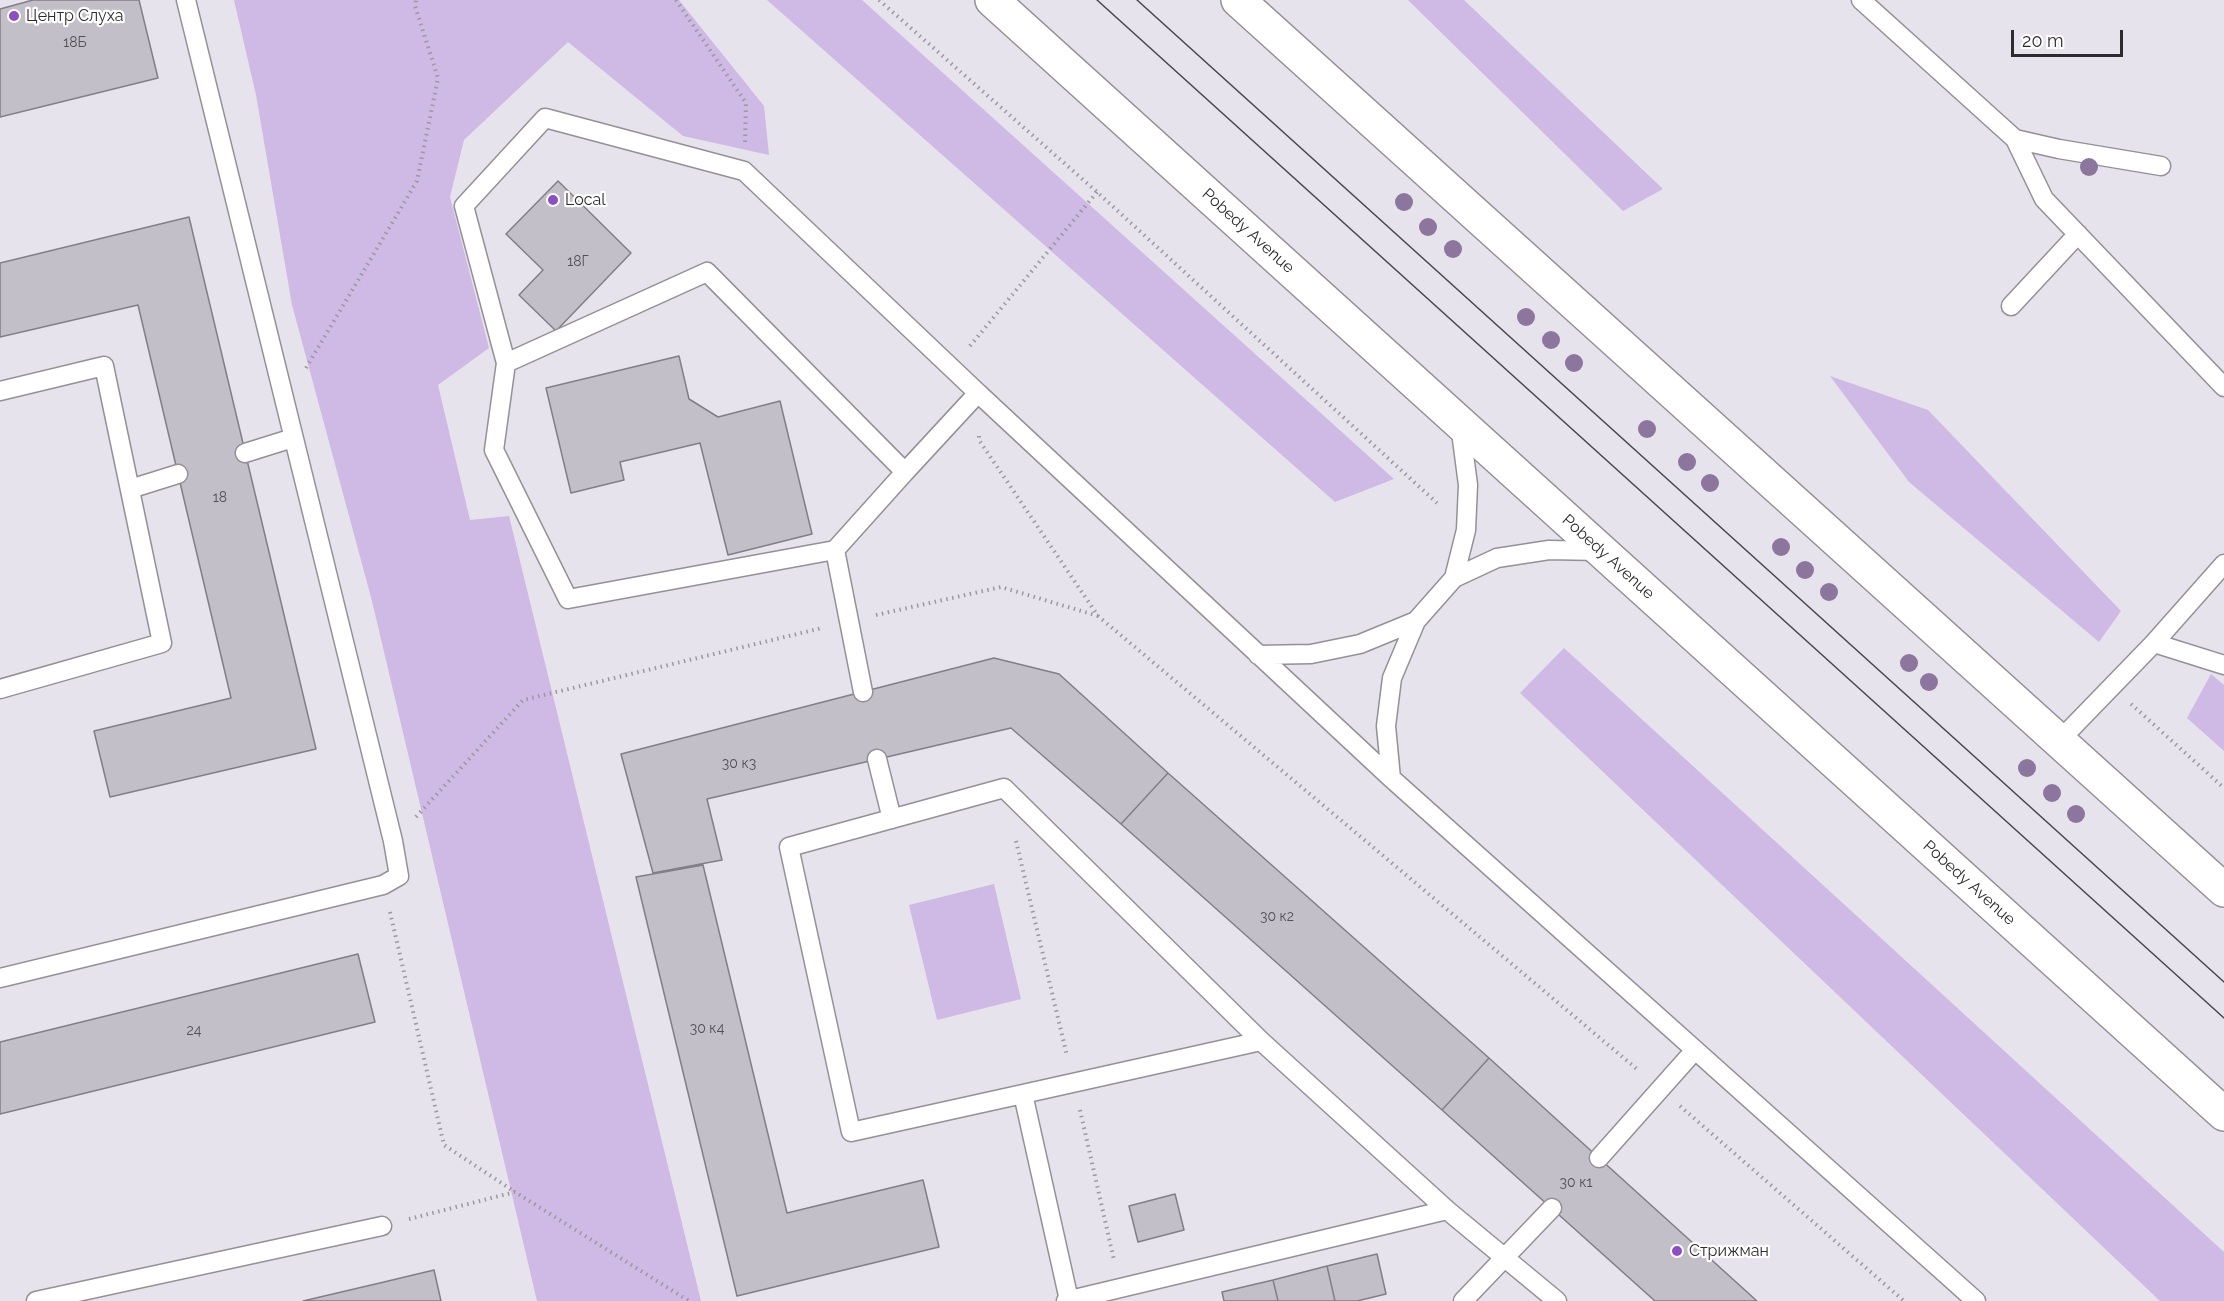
<!DOCTYPE html>
<html>
<head>
<meta charset="utf-8">
<style>
  body { margin:0 }
  #map { position:relative; width:2224px; height:1301px; overflow:hidden; background:#e7e3ec; font-family:Raleway,sans-serif }
  canvas { display:block }
  .scale { position:absolute; left:2011px; top:30px; width:112px; height:27px; box-sizing:border-box; border:3px solid #2d2b2e; border-top:0; padding-left:8px; font-size:18px; line-height:21px; white-space:nowrap; color:#2d2b2e; -webkit-text-stroke:4px #fff; paint-order:stroke }
</style>
</head>
<body>
<div id="map">
<canvas width="2224" height="1301"></canvas>
<div class="scale">20 m</div>
</div>
<script>
const context = document.querySelector('canvas').getContext('2d');
context.lineJoin = 'round';
function fill(path, color) { context.fillStyle = color; context.fill(path, 'evenodd'); }
function stroke(path, color, width, dash) { context.strokeStyle = color; context.lineWidth = width; context.lineCap = dash ? 'butt' : 'round'; context.setLineDash(dash || []); context.stroke(path); }
function write(font, color, halo, rows, align = 'center') {
  context.font = font + ' Raleway,sans-serif'; context.lineWidth = 4.5; context.setLineDash([]); context.textBaseline = 'middle'; context.strokeStyle = halo; context.fillStyle = color; for (const [text, x, y, turn = 0] of rows) {
    context.save(); context.translate(x, y); context.rotate((+turn || 0) * Math.PI / 180); context.textAlign = isNaN(turn) ? turn : align; if (halo) context.strokeText(text, 0, 0); context.fillText(text, 0, 0); context.restore();
  }
}
const green = new Path2D(`
  M 234,0 L 679,0 L 764,106 L 769,155 L 683,136 L 568,42 L 464,140 L 450,197 L 489,348 L 438,385 L 470,520 L 509,516 L 701,1301 L 537,1301 L 372,601 L 292,305 L 256,95 Z
  M 767,0 L 862,0 L 1394,479 L 1335,502 Z
  M 1408,0 L 1464,0 L 1663,189 L 1623,211 Z
  M 1830,376 L 1928,410 L 2121,611 L 2099,642 L 1909,482 Z
  M 1564,648 L 2224,1252 L 2224,1301 L 2160,1301 L 1520,693 Z
  M 2211,674 L 2224,685 L 2224,751 L 2187,718 Z
  M 994,884 L 1021,999 L 937,1020 L 909,905 Z`);
const building = new Path2D(`
  M 139,0 L 158,78 L 0,117 L 0,9 L 33,0 Z
  M 558,181 L 631,253 L 556,331 L 519,295 L 543,270 L 506,234 Z
  M 189,217 L 316,749 L 110,797 L 94,731 L 231,698 L 138,305 L 0,337 L 0,263 Z
  M 679,356 L 689,399 L 718,417 L 780,401 L 812,534 L 728,555 L 700,443 L 620,462 L 624,480 L 571,493 L 546,388 Z
  M 994,658 L 1059,674 L 1168,773 L 1121,824 L 1011,728 L 707,799 L 722,860 L 653,873 L 621,754 Z
  M 1168,773 L 1489,1058 L 1442,1110 L 1121,824 Z
  M 703,865 L 787,1213 L 923,1180 L 939,1247 L 737,1296 L 636,877 Z
  M 358,954 L 375,1022 L 0,1114 L 0,1042 Z
  M 1489,1058 L 1599,1158 L 1757,1301 L 1655,1301 L 1442,1110 Z
  M 1175,1194 L 1184,1230 L 1138,1242 L 1129,1206 Z
  M 1377,1254 L 1386,1294 L 1357,1301 L 1335,1301 L 1327,1266 Z
  M 1327,1266 L 1335,1301 L 1278,1301 L 1273,1280 Z
  M 434,1270 L 441,1301 L 303,1301 L 384,1282 Z
  M 1273,1280 L 1278,1301 L 1224,1301 L 1222,1292 Z`);
const path = new Path2D(`
  M 676,0 L 746,103 L 745,142
  M 879,0 L 1097,192 L 1437,503
  M 970,346 L 1097,192
  M 306,368 L 417,181 L 438,78 L 415,6 L 416,0
  M 979,436 L 979,440 L 1098,616 L 1638,1070
  M 876,615 L 1001,587 L 1098,616
  M 2131,704 L 2224,788
  M 416,817 L 523,700 L 822,628
  M 1016,841 L 1067,1056
  M 390,912 L 444,1145 L 515,1192
  M 1680,1106 L 1904,1301
  M 1080,1110 L 1114,1260
  M 409,1219 L 515,1192 L 689,1301`);
const service = new Path2D(`
  M 1861,0 L 2015,139 L 2044,199 L 2224,387
  M 2015,139 L 2059,149 L 2161,166
  M 707,272 L 905,472 L 835,550 L 568,599 L 494,450 L 506,363 Z
  M 2011,306 L 2078,234
  M 506,363 L 464,206 L 545,118 L 744,171 L 978,393
  M 0,391 L 104,366 L 162,643 L 0,689
  M 1460,424 L 1468,485 L 1466,530 L 1454,578 L 1497,558 L 1549,550 L 1599,551
  M 245,453 L 293,438
  M 905,472 L 978,393 L 1391,778 L 1976,1301
  M 130,489 L 178,474
  M 835,550 L 863,692
  M 1416,621 L 1454,578
  M 2154,643 L 2224,665
  M 1258,655 L 1311,654 L 1360,644 L 1416,621 L 1392,678 L 1386,726 L 1391,778
  M 2059,741 L 2154,643 L 2224,564
  M 877,759 L 892,819
  M 0,978 L 383,885 L 399,876 L 393,841 L 186,0
  M 1023,1094 L 851,1132 L 789,847 L 1004,788 L 1261,1041 L 1447,1210 L 1557,1301
  M 1599,1158 L 1695,1050
  M 1069,1300 L 1023,1094 L 1261,1041
  M 36,1301 L 382,1226
  M 1066,1301 L 1447,1210
  M 1463,1301 L 1552,1208`);
const primary = new Path2D(`
  M 992,0 L 2224,1114
  M 1238,0 L 2224,890`);
const tram = new Path2D(`
  M 1097,0 L 2224,1018
  M 1137,0 L 2224,982`);
const trees = [
  [2089,167],
  [1404,202],
  [1428,227],
  [1453,249],
  [1526,317],
  [1551,340],
  [1574,363],
  [1647,429],
  [1687,462],
  [1710,483],
  [1781,547],
  [1805,570],
  [1829,592],
  [1909,663],
  [1929,682],
  [2027,768],
  [2052,793],
  [2076,814]
];
const markers = [
  [14,16,6,"#8e4dc2"],
  [553,200,6,"#8e4dc2"],
  [1677,1251,6,"#8e4dc2"]
];
const numberNames = [
  ["18Б",75,43],
  ["18Г",578,262],
  ["18",220,498],
  ["30 к3",739,764],
  ["30 к2",1277,917],
  ["30 к4",707,1029],
  ["24",194,1031],
  ["30 к1",1576,1183]
];
const poiNames = [
  ["Центр Слуха",26,16],
  ["Local",565,200],
  ["Стрижман",1689,1251]
];
const streetNames = [
  ["Pobedy Avenue",1248,231,42],
  ["Pobedy Avenue",1608,557,42],
  ["Pobedy Avenue",1969,883,42]
];
fill(green, '#cfb9e5');
fill(building, '#c3bfc8');
stroke(building, '#827e86', 1.5);
stroke(service, '#949098', 21);
stroke(primary, '#949098', 36);
stroke(path, '#9c989f', 4, [1.5, 4.5]);
stroke(service, '#fff', 18);
stroke(primary, '#fff', 33);
stroke(tram, '#4a484c', 1.5);
context.fillStyle = '#8c769e';
for (const [x, y] of trees) { context.beginPath(); context.arc(x, y, 9, 0, 2 * Math.PI); context.fill(); }
for (const [x, y, r, color] of markers) { const dot = new Path2D(); dot.arc(x, y, r, 0, 2 * Math.PI); context.fillStyle = color; context.fill(dot); stroke(dot, '#fff', 2); }
write('14px', '#525054', null, numberNames);
write('16px', '#2d2b2e', '#fff', poiNames, 'left');
write('16px', '#2d2b2e', '#fff', streetNames);
</script>
</body>
</html>
